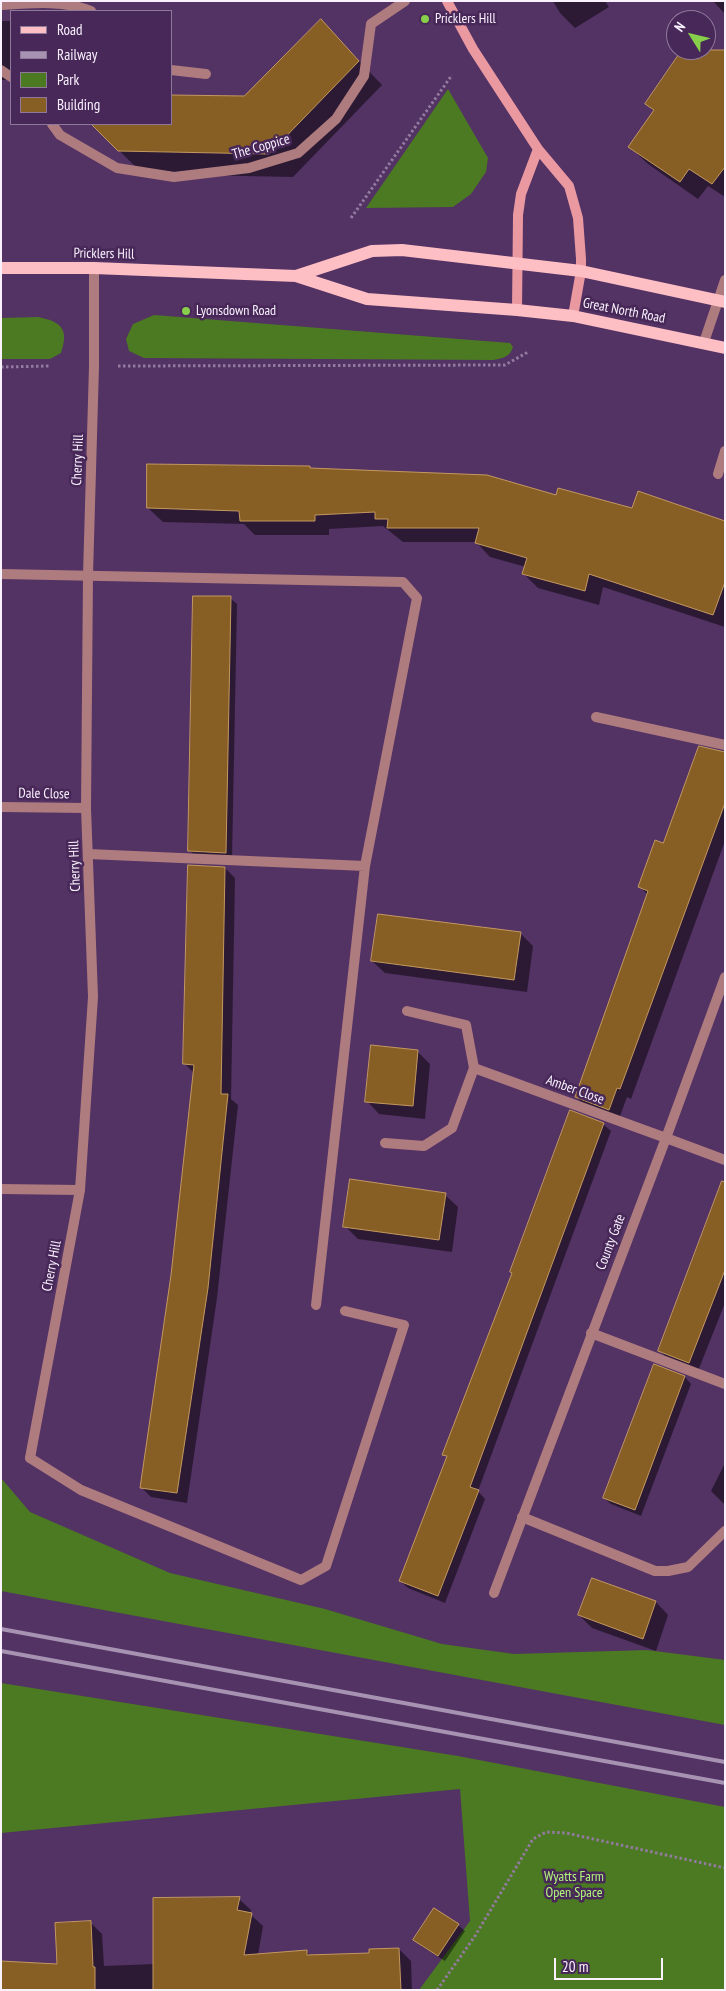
<!DOCTYPE html>
<html>
<head>
<meta charset="utf-8">
<style>
  body { margin:0 }
  #map { position:relative; width:726px; height:1991px; overflow:hidden; background:#533264; font-family:"PT Sans Narrow",sans-serif }
  canvas { display:block }
  .frame { position:absolute; inset:0; border:2px solid #f9f2fe; pointer-events:none }
  .legend { position:absolute; left:10px; top:10px; width:162px; height:115px; box-sizing:border-box; background:#482858; border:1px solid #8f799a; margin:0; padding:6px 9px; list-style:none; font-size:15px; color:#f9f2fe }
  .legend li { display:flex; align-items:center; gap:10px; height:25px }
  .legend b { width:25px; border:1px solid #8f799a }
  .north { position:absolute; left:666px; top:10px; width:50px; height:50px; box-sizing:border-box; background:#482858; border:1px solid #8f799a; border-radius:50%; rotate:306deg; font-size:14px; font-weight:700; line-height:20px; text-align:center; color:#f9f2fe }
  .north::after { content:''; display:block; margin:auto; width:18px; height:22px; background:#87cf4a; clip-path:polygon(50% 0,100% 100%,50% 72%,0 100%) }
  .scale { position:absolute; left:554px; top:1958px; width:109px; height:22px; box-sizing:border-box; border:2px solid #f9f2fe; border-top:0; padding-left:6px; font-size:15px; line-height:18px; white-space:nowrap; color:#f9f2fe; -webkit-text-stroke:4px #482858; paint-order:stroke }
</style>
</head>
<body>
<div id="map">
<canvas width="726" height="1991"></canvas>
<div class="frame"></div>
<ul class="legend">
<li><b style="height:6px;background:#febfc4"></b>Road</li>
<li><b style="height:6px;background:#a692b1"></b>Railway</li>
<li><b style="height:14px;background:#4b7a22"></b>Park</li>
<li><b style="height:14px;background:#875f25"></b>Building</li>
</ul>
<div class="north">N</div>
<div class="scale">20 m</div>
</div>
<script>
const context = document.querySelector('canvas').getContext('2d');
context.lineJoin = 'round';
function fill(path, color) { context.fillStyle = color; context.fill(path, 'evenodd'); }
function stroke(path, color, width, dash) { context.strokeStyle = color; context.lineWidth = width; context.lineCap = dash ? 'butt' : 'round'; context.setLineDash(dash || []); context.stroke(path); }
function write(font, color, halo, rows, align = 'center') {
  context.font = font + ' "PT Sans Narrow",sans-serif'; context.lineWidth = 5; context.setLineDash([]); context.textBaseline = 'middle'; context.strokeStyle = halo; context.fillStyle = color; for (const [text, x, y, turn = 0] of rows) {
    context.save(); context.translate(x, y); context.rotate((+turn || 0) * Math.PI / 180); context.textAlign = isNaN(turn) ? turn : align; if (halo) context.strokeText(text, 0, 0); context.fillText(text, 0, 0); context.restore();
  }
}
const green = new Path2D(`
  M 448,89 L 488,158 L 486,172 L 471,194 L 453,207 L 366,208 Z
  M 154,315 L 510,343 L 513,347 C 510,357 503,358 494,360 L 144,358 L 129,351 L 126,339 L 133,324 Z
  M 38,317 C 62,322 69,329 61,353 L 50,359 L 1,359 L 1,318 Z
  M 1,1478 L 30,1512 L 170,1573 L 325,1609 L 442,1644 L 514,1654 L 647,1650 L 725,1660 L 725,1725 L 1,1591 Z
  M 1,1683 L 458,1756 L 725,1807 L 725,1990 L 419,1990 L 470,1921 L 460,1789 L 1,1833 Z`);
const shadow = new Path2D(`
  M 553,1 L 605,1 L 609,7 L 575,28 L 560,13 Z
  M 713,1 L 725,1 L 725,14 Z
  M 1,21 L 11,21 L 11,80 L 1,80 Z
  M 321,21 L 382,85 L 293,177 L 143,174 L 92,124 L 171,124 L 245,97 Z
  M 683,50 L 687,50 L 725,76 L 725,197 L 708,186 L 698,199 L 648,164 L 630,147 L 654,111 L 646,104 Z
  M 311,470 L 557,496 L 725,539 L 725,627 L 603,587 L 599,605 L 538,588 L 524,574 L 526,567 L 490,557 L 476,542 L 403,542 L 383,526 L 329,529 L 329,535 L 255,535 L 244,524 L 163,522 L 148,508 Z
  M 230,598 L 237,604 L 232,859 L 196,857 L 190,851 Z
  M 725,753 L 725,841 L 631,1099 L 627,1097 L 619,1119 L 587,1108 L 576,1097 L 648,895 L 639,886 L 664,845 Z
  M 225,868 L 235,878 L 231,1099 L 238,1105 L 217,1298 L 187,1503 L 151,1497 L 141,1487 L 172,1275 L 194,1073 L 185,1064 Z
  M 379,915 L 521,934 L 533,946 L 527,992 L 385,973 L 372,961 Z
  M 417,1051 L 430,1064 L 425,1119 L 379,1114 L 367,1101 Z
  M 603,1124 L 611,1131 L 478,1491 L 485,1499 L 445,1603 L 408,1588 L 400,1581 L 448,1458 L 444,1454 Z
  M 725,1179 L 725,1303 L 698,1371 L 669,1360 L 660,1351 Z
  M 445,1195 L 458,1207 L 452,1252 L 358,1239 L 345,1226 Z
  M 654,1366 L 685,1377 L 691,1384 L 641,1516 L 611,1504 L 604,1498 Z
  M 725,1463 L 725,1505 L 711,1491 Z
  M 656,1602 L 668,1615 L 656,1651 L 592,1628 L 579,1615 Z
  M 239,1899 L 251,1910 L 250,1914 L 263,1926 L 258,1955 L 306,1951 L 311,1956 L 371,1954 L 399,1949 L 411,1961 L 412,1990 L 1,1990 L 59,1966 L 90,1922 L 102,1934 L 104,1966 L 154,1964 Z
  M 458,1925 L 465,1931 L 445,1961 L 421,1946 L 415,1939 Z`);
const building = new Path2D(`
  M 321,19 L 359,61 L 269,154 L 118,151 L 91,124 L 171,124 L 171,95 L 244,96 Z
  M 682,50 L 725,50 L 725,167 L 712,184 L 689,169 L 680,182 L 628,147 L 654,110 L 645,104 Z
  M 147,464 L 310,466 L 310,468 L 487,475 L 556,495 L 558,488 L 632,508 L 638,491 L 725,521 L 725,582 L 713,615 L 589,574 L 585,591 L 522,574 L 527,558 L 475,543 L 479,528 L 387,528 L 388,519 L 375,519 L 375,512 L 315,515 L 315,521 L 240,521 L 239,511 L 147,508 Z
  M 193,596 L 231,596 L 226,853 L 188,851 Z
  M 699,746 L 725,752 L 725,803 L 620,1089 L 617,1088 L 609,1110 L 575,1097 L 648,891 L 638,887 L 655,840 L 663,843 Z
  M 188,865 L 225,867 L 221,1094 L 228,1094 L 208,1288 L 177,1493 L 140,1488 L 171,1275 L 194,1065 L 183,1064 Z
  M 378,914 L 521,932 L 514,980 L 371,961 Z
  M 371,1045 L 418,1050 L 413,1106 L 365,1102 Z
  M 570,1110 L 604,1123 L 470,1487 L 479,1490 L 438,1596 L 399,1581 L 447,1456 L 442,1455 L 512,1273 L 510,1272 Z
  M 350,1179 L 446,1193 L 439,1240 L 343,1227 Z
  M 722,1181 L 725,1182 L 725,1270 L 689,1363 L 658,1351 Z
  M 654,1364 L 685,1376 L 635,1510 L 603,1498 Z
  M 592,1578 L 656,1601 L 643,1639 L 578,1615 Z
  M 240,1897 L 237,1910 L 252,1913 L 244,1955 L 307,1950 L 307,1955 L 369,1953 L 369,1949 L 399,1948 L 401,1990 L 153,1990 L 153,1898 Z
  M 434,1908 L 459,1924 L 438,1956 L 413,1940 Z
  M 91,1921 L 93,1967 L 95,1967 L 95,1990 L 1,1990 L 1,1961 L 57,1964 L 55,1923 Z`);
const path = new Path2D(`
  M 351,218 L 452,75
  M 118,366 L 505,365 L 528,352
  M 1,367 L 49,366
  M 437,1990 L 475,1936 L 533,1839 L 546,1832 L 566,1833 L 725,1868`);
const lane = new Path2D(`
  M 1,5 C 31,3 65,0 91,11
  M 1,70 L 11,77
  M 171,70 L 206,74
  M 52,124 L 60,135 L 117,168 L 174,177 L 249,168 L 298,153 L 336,119 L 364,76 L 371,24 L 405,1
  M 718,474 L 725,451
  M 1,574 L 403,582 L 417,598 L 365,866 L 88,854
  M 596,717 L 725,745
  M 666,1138 L 725,1160
  M 316,1305 L 365,866
  M 591,1333 L 725,1384
  M 30,1458 L 81,1490 L 301,1580 L 326,1566 L 404,1325 L 345,1311
  M 522,1517 L 655,1571 L 668,1571 L 688,1567 L 725,1531`);
const street = new Path2D(`
  M 704,342 L 725,280
  M 1,807 L 86,808
  M 474,1068 L 666,1138
  M 385,1143 L 424,1146 L 452,1128 L 474,1068 L 466,1025 L 407,1011
  M 1,1189 L 80,1190
  M 30,1458 L 80,1190 L 93,997 L 86,808 L 88,575 L 94,366 L 94,268
  M 494,1593 L 666,1138 L 725,977`);
const secondary = new Path2D(`
  M 447,1 L 473,49 L 538,149 L 569,186 L 578,218 L 581,259 L 581,271 L 573,316
  M 517,310 L 518,215 L 521,194 L 538,149`);
const primary = new Path2D(`
  M 1,268 L 94,268 L 296,276 L 367,299 L 517,310 L 573,316 L 725,348
  M 296,276 L 372,251 L 402,250 L 581,271 L 725,302`);
const rail = new Path2D(`
  M 1,1629 L 725,1762
  M 1,1651 L 725,1783`);
const markers = [
  [425,19,5,"#87cf4a"],
  [186,311,5,"#87cf4a"]
];
const poiNames = [
  ["Pricklers Hill",435,19],
  ["Lyonsdown Road",196,311]
];
const streetNames = [
  ["The Coppice",261,147,-16],
  ["Pricklers Hill",104,254,1],
  ["Great North Road",624,311,11],
  ["Cherry Hill",78,460,-88],
  ["Dale Close",44,794,1],
  ["Cherry Hill",75,866,-92],
  ["Amber Close",575,1090,20],
  ["County Gate",611,1242,-69],
  ["Cherry Hill",52,1266,-79]
];
const parkNames = [
  ["Wyatts Farm",574,1877],
  ["Open Space",574,1893]
];
fill(green, '#4b7a22');
fill(shadow, '#0007');
fill(building, '#875f25');
stroke(building, '#c39860', 1);
stroke(path, '#927b9f', 3, [2.5, 2.5]);
stroke(lane, '#ae7b7f', 10);
stroke(street, '#ae7b7f', 10);
stroke(secondary, '#ea99a1', 10);
stroke(primary, '#febfc4', 12);
stroke(rail, '#a692b1', 4);
for (const [x, y, r, color] of markers) { const dot = new Path2D(); dot.arc(x, y, r, 0, 2 * Math.PI); context.fillStyle = color; context.fill(dot); stroke(dot, '#482858', 2); }
write('14px', '#f9f2fe', '#482858', poiNames, 'left');
write('14px', '#f9f2fe', '#482858', streetNames);
write('14px', '#b2f97c', '#482858', parkNames);
</script>
</body>
</html>
